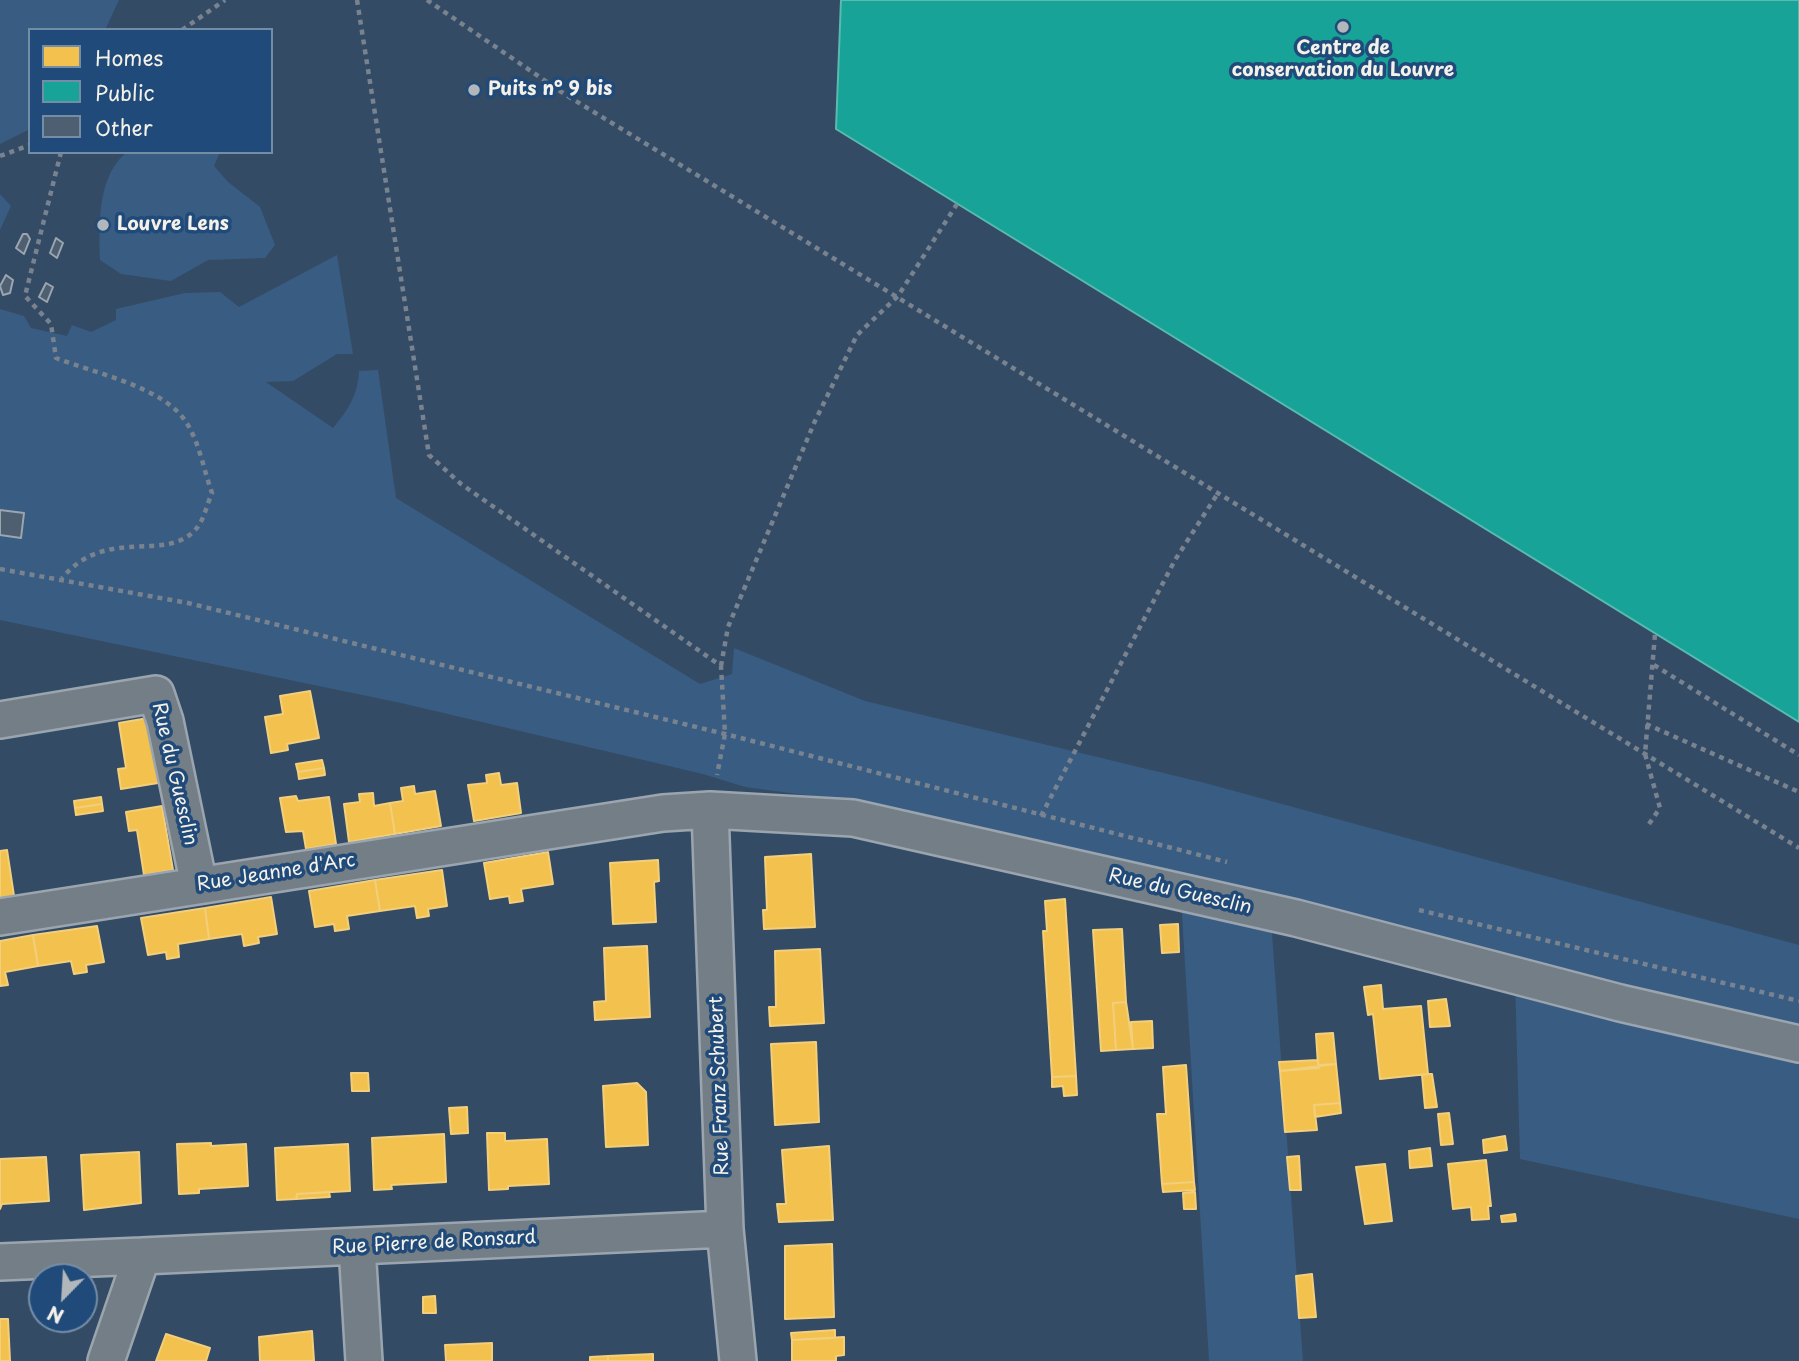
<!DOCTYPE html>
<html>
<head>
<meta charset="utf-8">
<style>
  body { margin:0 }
  #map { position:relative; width:1799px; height:1361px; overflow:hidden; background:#344b65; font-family:"Playpen Sans",sans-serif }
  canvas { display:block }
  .legend { position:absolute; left:28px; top:28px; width:245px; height:126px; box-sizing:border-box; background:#1f4a7a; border:2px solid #748da6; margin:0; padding:9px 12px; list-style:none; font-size:21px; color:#f4f1e8 }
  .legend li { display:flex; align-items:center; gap:14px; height:35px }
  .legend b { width:35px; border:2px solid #748da6 }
  .north { position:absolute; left:28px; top:1263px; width:70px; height:70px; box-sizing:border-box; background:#1f4a7a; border:2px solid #748da6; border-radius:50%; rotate:204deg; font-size:19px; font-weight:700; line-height:28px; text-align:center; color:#f4f1e8 }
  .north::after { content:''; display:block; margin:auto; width:24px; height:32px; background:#b1b7ba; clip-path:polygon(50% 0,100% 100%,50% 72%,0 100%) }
</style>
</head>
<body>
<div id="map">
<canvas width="1799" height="1361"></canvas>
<ul class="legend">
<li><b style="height:19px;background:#f2c14e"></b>Homes</li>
<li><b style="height:19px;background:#17a398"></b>Public</li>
<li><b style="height:19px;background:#4e5f72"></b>Other</li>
</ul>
<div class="north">N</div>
</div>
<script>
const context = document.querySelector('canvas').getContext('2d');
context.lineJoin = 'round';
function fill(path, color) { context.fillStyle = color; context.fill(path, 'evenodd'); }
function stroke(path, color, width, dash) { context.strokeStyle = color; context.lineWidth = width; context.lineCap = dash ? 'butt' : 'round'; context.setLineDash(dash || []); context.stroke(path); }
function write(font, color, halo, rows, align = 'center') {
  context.font = font + ' "Playpen Sans",sans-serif'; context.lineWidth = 7; context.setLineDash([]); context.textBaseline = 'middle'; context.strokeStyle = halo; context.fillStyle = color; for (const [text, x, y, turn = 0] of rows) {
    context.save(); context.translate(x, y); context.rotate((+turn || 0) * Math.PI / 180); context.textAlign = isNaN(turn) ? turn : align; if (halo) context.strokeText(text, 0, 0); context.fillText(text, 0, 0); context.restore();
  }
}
const green = new Path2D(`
  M 0,0 L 119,0 L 105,30 L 30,30 L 30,129 L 0,144 Z
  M 127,152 L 220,152 L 214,166 L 228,182 L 260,207 L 275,245 L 265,258 L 208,260 L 171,281 L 121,274 L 100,260 C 99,224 97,176 127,152 Z
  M 0,194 L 11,206 L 0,230 Z
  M 337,255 L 353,354 L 337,354 L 293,381 L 266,382 L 333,428 C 348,410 358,395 359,371 L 378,370 L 396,498 L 700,684 L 732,674 L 734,648 L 865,701 L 1205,783 L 1799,945 L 1799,1219 L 1520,1159 L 1515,980 L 850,801 L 745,787 L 703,774 L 401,703 L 0,620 L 0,309 L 24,316 L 31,328 L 67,336 L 72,325 L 91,332 L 116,320 L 116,309 L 185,293 L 220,292 L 239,307 Z
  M 1181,898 L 1271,920 L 1303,1361 L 1209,1361 Z`);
const homes = new Path2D(`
  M 310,691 L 319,738 L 287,744 L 288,750 L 271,753 L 265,717 L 283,714 L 280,696 Z
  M 148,718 L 158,783 L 121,789 L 118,769 L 126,768 L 119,723 Z
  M 322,760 L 324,768 L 298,772 L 296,764 Z
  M 324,768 L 325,775 L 299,779 L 298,772 Z
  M 499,773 L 501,785 L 517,783 L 521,813 L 474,821 L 468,785 L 487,783 L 486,775 Z
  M 414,786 L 415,794 L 435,791 L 441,826 L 395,834 L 390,803 L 403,801 L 401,788 Z
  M 373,793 L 374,806 L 390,803 L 395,834 L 349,842 L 344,804 L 360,802 L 359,794 Z
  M 296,796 L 298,801 L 329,797 L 336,844 L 306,849 L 303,831 L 286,832 L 280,798 Z
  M 101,797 L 102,804 L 75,808 L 74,801 Z
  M 102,804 L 103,811 L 76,815 L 75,808 Z
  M 162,806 L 173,870 L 144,875 L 137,830 L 129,831 L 126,812 Z
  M 7,850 L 14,896 L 0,899 L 0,851 Z
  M 548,852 L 553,884 L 521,889 L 523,901 L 510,903 L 509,896 L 490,899 L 484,863 Z
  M 811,854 L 815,927 L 764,929 L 763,910 L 767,910 L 765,857 Z
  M 658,860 L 659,881 L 654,882 L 656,922 L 613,924 L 610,863 Z
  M 442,870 L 447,906 L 428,909 L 429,916 L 417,918 L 415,906 L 380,911 L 375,880 Z
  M 375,880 L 380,911 L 347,916 L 349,929 L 335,931 L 334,924 L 315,927 L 309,891 Z
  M 271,897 L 277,934 L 258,937 L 259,943 L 244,946 L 242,934 L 209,939 L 205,908 Z
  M 1065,899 L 1076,1076 L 1052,1077 L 1043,931 L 1047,931 L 1045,901 Z
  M 205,908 L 209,939 L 178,944 L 179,957 L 167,959 L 166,952 L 148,955 L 141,918 Z
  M 1178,924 L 1179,952 L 1162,953 L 1160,925 Z
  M 97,926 L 104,962 L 86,965 L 87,972 L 74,974 L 71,961 L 38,966 L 33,935 Z
  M 1122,929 L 1126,1002 L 1113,1003 L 1116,1050 L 1101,1051 L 1093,930 Z
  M 33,935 L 38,966 L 5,972 L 8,985 L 0,986 L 0,941 Z
  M 647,946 L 650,1017 L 595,1020 L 594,1002 L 606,1001 L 604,948 Z
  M 820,949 L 824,1023 L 770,1026 L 769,1007 L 776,1007 L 775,951 Z
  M 1381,985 L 1383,1009 L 1421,1006 L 1428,1074 L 1380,1079 L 1373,1014 L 1368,1015 L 1364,987 Z
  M 1446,999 L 1450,1026 L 1430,1027 L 1428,1001 Z
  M 1126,1002 L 1133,1049 L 1116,1050 L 1113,1003 Z
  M 1152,1021 L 1153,1048 L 1133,1049 L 1131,1022 Z
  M 1333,1033 L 1336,1064 L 1318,1065 L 1316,1034 Z
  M 816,1042 L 819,1122 L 775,1125 L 771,1044 Z
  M 1318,1060 L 1319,1068 L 1280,1071 L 1279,1062 Z
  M 1336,1064 L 1340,1103 L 1314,1105 L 1317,1130 L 1285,1132 L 1280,1071 Z
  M 1186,1065 L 1194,1182 L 1162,1184 L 1157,1114 L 1166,1114 L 1163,1067 Z
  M 351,1073 L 368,1073 L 369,1091 L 352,1091 Z
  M 1428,1074 L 1432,1074 L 1437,1107 L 1425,1108 L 1422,1075 Z
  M 1076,1076 L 1077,1095 L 1064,1096 L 1063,1086 L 1052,1087 L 1052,1077 Z
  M 637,1083 L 646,1092 L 648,1145 L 606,1147 L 603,1086 Z
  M 1340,1103 L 1341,1113 L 1315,1117 L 1314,1105 Z
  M 467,1107 L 468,1133 L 451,1134 L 449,1108 Z
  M 1449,1113 L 1453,1144 L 1441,1145 L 1438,1114 Z
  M 487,1133 L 505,1133 L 505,1141 L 547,1139 L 549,1184 L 508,1186 L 508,1189 L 489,1190 Z
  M 444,1134 L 446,1182 L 391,1185 L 392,1189 L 374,1190 L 372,1138 Z
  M 1505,1136 L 1507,1150 L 1484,1153 L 1483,1140 Z
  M 211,1143 L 211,1146 L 246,1144 L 248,1186 L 199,1189 L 199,1193 L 179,1194 L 177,1144 Z
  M 348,1144 L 350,1191 L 297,1194 L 296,1199 L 277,1200 L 275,1148 Z
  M 829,1146 L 833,1220 L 779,1222 L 777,1204 L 786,1204 L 782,1150 Z
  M 1430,1148 L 1432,1166 L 1410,1168 L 1409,1151 Z
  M 139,1152 L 141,1203 L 84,1210 L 81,1155 Z
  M 1299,1156 L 1301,1190 L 1290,1190 L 1287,1157 Z
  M 46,1157 L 49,1201 L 2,1204 L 0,1209 L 0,1159 Z
  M 1486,1160 L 1491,1206 L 1488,1206 L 1489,1219 L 1472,1220 L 1471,1207 L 1453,1209 L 1448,1164 Z
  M 1385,1164 L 1392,1221 L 1365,1224 L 1356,1167 Z
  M 1194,1182 L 1195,1190 L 1163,1192 L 1162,1184 Z
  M 329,1192 L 330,1197 L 296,1199 L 297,1194 Z
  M 1195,1192 L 1196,1209 L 1184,1209 L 1183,1193 Z
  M 1515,1214 L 1516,1221 L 1502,1222 L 1501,1216 Z
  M 832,1244 L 834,1317 L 785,1319 L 785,1246 Z
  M 1312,1274 L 1316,1317 L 1299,1318 L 1296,1276 Z
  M 435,1296 L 436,1313 L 423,1313 L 423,1297 Z
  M 0,1319 L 8,1319 L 10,1361 L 0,1361 Z
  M 835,1330 L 835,1338 L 792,1340 L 791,1333 Z
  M 312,1331 L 314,1361 L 260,1361 L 259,1337 Z
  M 166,1334 L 210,1348 L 206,1361 L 156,1361 Z
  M 844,1337 L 844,1355 L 836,1356 L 836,1361 L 792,1361 L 792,1340 Z
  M 492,1343 L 492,1361 L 446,1361 L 445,1345 Z
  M 653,1354 L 653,1361 L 608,1361 L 608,1356 Z
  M 608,1356 L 608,1361 L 590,1361 L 590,1357 Z`);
const public = new Path2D(`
  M 841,0 L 1799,0 L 1799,722 L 836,129 Z`);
const building = new Path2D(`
  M 23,234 L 27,234 L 30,239 L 24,254 L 16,248 Z
  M 56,238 L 63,243 L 57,258 L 50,253 Z
  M 6,275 L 13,280 L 10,293 L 3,295 L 0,286 Z
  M 46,283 L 53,287 L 47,302 L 39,297 Z
  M 0,510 L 24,513 L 21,538 L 0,535 Z`);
const path = new Path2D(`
  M 357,0 L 429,455 L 461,484 L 721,666 L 725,734 L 717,775
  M 427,0 L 566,95 L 1799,848
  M 182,30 L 225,0
  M 61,152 L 25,296 L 51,324 L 56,358 C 94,373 164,387 186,422 C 199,441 204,471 212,493 C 207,504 204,520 196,529 C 165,564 107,525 62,578
  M 0,156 L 30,145
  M 0,569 L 188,603 L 725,734 L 1227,862
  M 1654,665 L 1799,755
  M 721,666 L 728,627 L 815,421 L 857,335 L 898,296 L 957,204
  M 1646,724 L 1799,792
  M 1041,816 L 1175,560 L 1218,493
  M 1649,824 L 1660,808 L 1645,754 L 1655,634
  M 1419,910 L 1799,1001`);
const street = new Path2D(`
  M 0,720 L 156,694 L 165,721 L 199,885
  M 710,810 L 725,1229 L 738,1361
  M 0,917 L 663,813 L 710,810 L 853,818 L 1296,918 L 1620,1003 L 1799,1044
  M 357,1247 L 364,1361
  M 0,1262 L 142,1256
  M 106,1361 L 142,1256 L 725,1229`);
const markers = [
  [1343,27,7,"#b1b7ba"],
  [474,90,7,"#b1b7ba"],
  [103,225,7,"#b1b7ba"]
];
const poiNames = [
  ["Centre de",1343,49,"center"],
  ["conservation du Louvre",1343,71,"center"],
  ["Puits n° 9 bis",488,90],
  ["Louvre Lens",117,225]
];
const streetNames = [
  ["Rue du Guesclin",174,774,77],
  ["Rue Jeanne d'Arc",276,873,-9],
  ["Rue du Guesclin",1180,892,13],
  ["Rue Franz Schubert",720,1086,-92],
  ["Rue Pierre de Ronsard",434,1243,-3]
];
fill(green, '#395c83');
fill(homes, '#f2c14e');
stroke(homes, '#f3cf7c', 2);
fill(public, '#17a398');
stroke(public, '#59bab0', 2);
fill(building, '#4e5f72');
stroke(building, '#9ba5af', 2);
stroke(street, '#9ba5af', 40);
stroke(path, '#78838f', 4.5, [5, 5]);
stroke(street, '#737e87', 35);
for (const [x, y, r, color] of markers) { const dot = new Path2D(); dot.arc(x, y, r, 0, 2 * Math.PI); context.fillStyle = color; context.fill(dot); stroke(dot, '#1f4a7a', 2.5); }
write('bold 19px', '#f4f1e8', '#1f4a7a', poiNames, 'left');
write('19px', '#f4f1e8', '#1f4a7a', streetNames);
</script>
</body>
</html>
